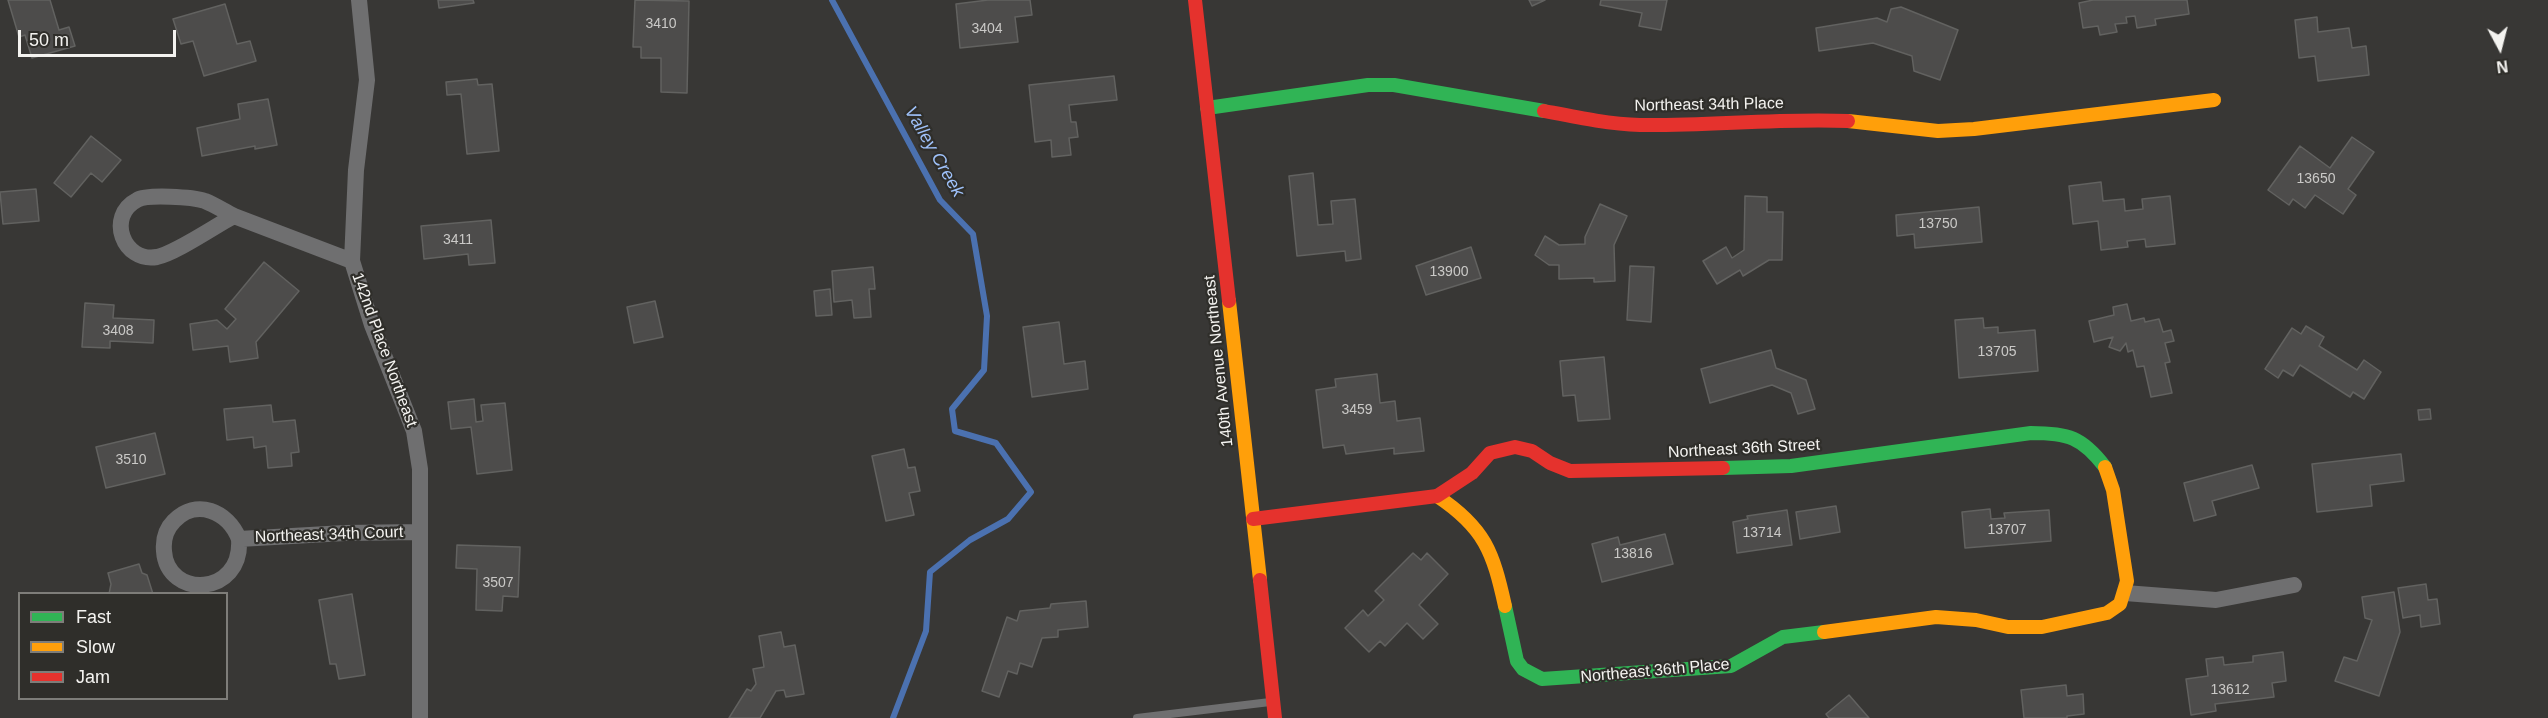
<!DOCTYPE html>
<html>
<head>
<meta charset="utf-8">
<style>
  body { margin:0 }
  #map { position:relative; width:2548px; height:718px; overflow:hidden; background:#383735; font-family:Helvetica,sans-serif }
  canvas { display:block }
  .legend { position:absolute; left:18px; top:592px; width:210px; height:108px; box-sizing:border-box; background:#2f2e2a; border:2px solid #7e7d79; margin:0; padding:8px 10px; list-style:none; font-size:18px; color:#f4f3f0 }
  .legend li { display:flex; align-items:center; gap:12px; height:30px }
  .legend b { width:30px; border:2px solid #7e7d79 }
  .north { position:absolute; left:2470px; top:18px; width:60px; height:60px; -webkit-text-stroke:4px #2f2e2a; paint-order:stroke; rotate:173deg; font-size:16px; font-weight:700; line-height:24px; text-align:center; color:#f4f3f0 }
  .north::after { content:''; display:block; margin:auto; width:21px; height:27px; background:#f4f3f0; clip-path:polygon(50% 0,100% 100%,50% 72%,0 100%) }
  .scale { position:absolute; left:18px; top:30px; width:158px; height:27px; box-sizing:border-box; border:3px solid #f4f3f0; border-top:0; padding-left:8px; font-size:18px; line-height:21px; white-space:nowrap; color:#f4f3f0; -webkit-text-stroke:4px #2f2e2a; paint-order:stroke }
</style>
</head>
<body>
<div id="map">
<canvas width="2548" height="718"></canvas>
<ul class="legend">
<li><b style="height:8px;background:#30b455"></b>Fast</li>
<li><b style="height:8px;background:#ff9f0a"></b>Slow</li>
<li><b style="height:8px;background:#e5322d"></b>Jam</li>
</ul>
<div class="north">N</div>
<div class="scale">50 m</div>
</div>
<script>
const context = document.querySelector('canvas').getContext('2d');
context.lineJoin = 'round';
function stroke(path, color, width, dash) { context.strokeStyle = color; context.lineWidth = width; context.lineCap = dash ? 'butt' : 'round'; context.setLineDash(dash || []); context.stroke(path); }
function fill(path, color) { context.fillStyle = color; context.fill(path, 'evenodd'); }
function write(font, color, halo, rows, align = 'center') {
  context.font = font + ' Helvetica,sans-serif'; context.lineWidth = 4.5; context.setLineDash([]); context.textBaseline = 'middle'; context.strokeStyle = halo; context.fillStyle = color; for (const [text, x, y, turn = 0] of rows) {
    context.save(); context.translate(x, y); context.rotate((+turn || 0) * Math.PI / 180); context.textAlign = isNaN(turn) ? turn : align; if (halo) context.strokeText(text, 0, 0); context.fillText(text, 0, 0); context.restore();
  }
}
const stream = new Path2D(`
  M 832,0 L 940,200 L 973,234 L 987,316 L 984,370 L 952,409 L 955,431 L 996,443 L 1031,492 L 1008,519 L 970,540 L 930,572 L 926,631 L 893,718`);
const building = new Path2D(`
  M 8,0 L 50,0 L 59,30 L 69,27 L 75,46 L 32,58 L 25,35 L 19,37 Z
  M 438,0 L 473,0 L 474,3 L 439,8 Z
  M 635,0 L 689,1 L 687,93 L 661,92 L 661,58 L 641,58 L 641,47 L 633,47 Z
  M 988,0 L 1030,0 L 1032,15 L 1015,17 L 1018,42 L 960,48 L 956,4 Z
  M 1529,0 L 1545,0 L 1532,6 Z
  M 1601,0 L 1667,0 L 1661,30 L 1639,26 L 1642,13 L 1600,5 Z
  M 2187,0 L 2189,14 L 2155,19 L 2156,25 L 2137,28 L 2135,16 L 2126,17 L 2127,23 L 2115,24 L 2117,32 L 2100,35 L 2098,26 L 2083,28 L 2079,3 L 2093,0 Z
  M 225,4 L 237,44 L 250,41 L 256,61 L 204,76 L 193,41 L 181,44 L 173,19 Z
  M 1901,7 L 1958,30 L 1940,80 L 1914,71 L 1912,56 L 1873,43 L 1819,51 L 1816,28 L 1877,18 L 1887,22 L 1891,9 Z
  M 2317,17 L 2318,32 L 2349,28 L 2352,48 L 2366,46 L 2369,75 L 2318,81 L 2315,56 L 2299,58 L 2295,20 Z
  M 1114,76 L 1117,100 L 1069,105 L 1071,122 L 1076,122 L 1078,137 L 1069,138 L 1071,155 L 1052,157 L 1051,140 L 1035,142 L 1029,85 Z
  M 477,79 L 478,85 L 492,84 L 499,151 L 467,154 L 461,94 L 447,95 L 446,82 Z
  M 268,99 L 277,145 L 255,149 L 255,146 L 202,156 L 197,128 L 240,119 L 238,104 Z
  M 91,136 L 121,160 L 102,182 L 91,173 L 71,197 L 54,183 Z
  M 2352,137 L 2374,152 L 2348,189 L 2356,195 L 2343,214 L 2315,195 L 2305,208 L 2293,199 L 2289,205 L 2268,190 L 2300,146 L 2330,168 Z
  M 1313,173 L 1318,225 L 1333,224 L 1331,201 L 1355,199 L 1361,259 L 1346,261 L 1345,251 L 1297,256 L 1289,176 Z
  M 2101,182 L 2103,201 L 2124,199 L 2125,211 L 2143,209 L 2142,199 L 2170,196 L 2175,244 L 2146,247 L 2145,239 L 2127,241 L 2128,247 L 2101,250 L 2098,221 L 2073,224 L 2069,186 Z
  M 36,189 L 39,221 L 3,224 L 0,192 Z
  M 1745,196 L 1767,197 L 1767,212 L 1783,212 L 1782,260 L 1769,260 L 1743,276 L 1740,270 L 1717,284 L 1703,261 L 1726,247 L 1732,258 L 1744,250 Z
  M 1600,204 L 1627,216 L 1614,245 L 1615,281 L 1594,282 L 1594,278 L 1559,279 L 1559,265 L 1549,265 L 1535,255 L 1545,236 L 1559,245 L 1585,244 L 1585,237 Z
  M 1979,207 L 1982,242 L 1915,248 L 1914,234 L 1897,236 L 1896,215 Z
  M 491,220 L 495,263 L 469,265 L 468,254 L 424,259 L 421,226 Z
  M 1471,247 L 1481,278 L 1426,295 L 1416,266 Z
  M 264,262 L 299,291 L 256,342 L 258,358 L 230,362 L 228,346 L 193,350 L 190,324 L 217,320 L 227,329 L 236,319 L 225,309 Z
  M 1630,266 L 1654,267 L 1651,322 L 1627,320 Z
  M 873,267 L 875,289 L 869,289 L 871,317 L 854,318 L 852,300 L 834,302 L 832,271 Z
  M 830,289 L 832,315 L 816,316 L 814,291 Z
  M 655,301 L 663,337 L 634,343 L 627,307 Z
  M 85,303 L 114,305 L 113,318 L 154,320 L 153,343 L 110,341 L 110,348 L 82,347 Z
  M 2127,304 L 2131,321 L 2144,318 L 2145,322 L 2159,319 L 2163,332 L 2171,330 L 2174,341 L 2165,343 L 2170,362 L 2165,363 L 2172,393 L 2151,397 L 2144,366 L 2137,367 L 2133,350 L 2128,352 L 2126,343 L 2120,351 L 2109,347 L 2113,337 L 2094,342 L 2089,321 L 2114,315 L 2113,307 Z
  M 1983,318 L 1984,328 L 1998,327 L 1998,333 L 2035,330 L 2038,371 L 1959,378 L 1955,320 Z
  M 1059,322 L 1064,364 L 1085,361 L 1088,389 L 1032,397 L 1023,327 Z
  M 2306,326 L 2324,337 L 2319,346 L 2357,370 L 2364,360 L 2381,372 L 2364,399 L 2353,392 L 2350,397 L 2300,365 L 2293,376 L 2283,370 L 2278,378 L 2265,369 L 2292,328 L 2301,334 Z
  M 1771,350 L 1776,368 L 1806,380 L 1815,409 L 1798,414 L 1791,393 L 1772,385 L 1710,403 L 1701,369 Z
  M 1604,357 L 1610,419 L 1578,421 L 1575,395 L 1563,396 L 1560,361 Z
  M 1377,374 L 1380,403 L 1395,401 L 1397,421 L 1420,418 L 1424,451 L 1394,454 L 1394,448 L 1346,454 L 1344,445 L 1323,448 L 1316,390 L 1336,387 L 1335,379 Z
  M 474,399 L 476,422 L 483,421 L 481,405 L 505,403 L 512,470 L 477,474 L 471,427 L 451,429 L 448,402 Z
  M 271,405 L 273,422 L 295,420 L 299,452 L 291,453 L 292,466 L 268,468 L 266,446 L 254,448 L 253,437 L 227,440 L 224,409 Z
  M 2430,409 L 2431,419 L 2419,420 L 2418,410 Z
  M 155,433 L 165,474 L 106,488 L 96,447 Z
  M 904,449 L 908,468 L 915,467 L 920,491 L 909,493 L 914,515 L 886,521 L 872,456 Z
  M 2401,454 L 2404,481 L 2370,485 L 2372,506 L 2317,512 L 2312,464 Z
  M 2252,465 L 2259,488 L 2212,501 L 2216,515 L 2194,521 L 2184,483 Z
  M 1836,506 L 1840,532 L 1800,539 L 1796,512 Z
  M 1990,509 L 1991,519 L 2005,518 L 2004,513 L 2049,510 L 2051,541 L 1965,548 L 1962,512 Z
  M 1787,510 L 1792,545 L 1737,553 L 1733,522 L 1748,519 L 1747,516 Z
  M 1665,534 L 1673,564 L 1602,582 L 1592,544 L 1618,537 L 1620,545 Z
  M 457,545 L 520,547 L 518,597 L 503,596 L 502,611 L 476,610 L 477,569 L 456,568 Z
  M 1413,553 L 1421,560 L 1427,553 L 1448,574 L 1419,605 L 1438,624 L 1423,639 L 1407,623 L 1385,646 L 1380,641 L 1369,652 L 1345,628 L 1363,610 L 1368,616 L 1384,600 L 1375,591 Z
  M 139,564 L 142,573 L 147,575 L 153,594 L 109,594 L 111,584 L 108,573 Z
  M 2426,584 L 2428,600 L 2437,599 L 2440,624 L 2421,627 L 2420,615 L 2403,618 L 2398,588 Z
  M 2394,592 L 2400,632 L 2379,696 L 2335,681 L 2344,657 L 2357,661 L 2372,620 L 2365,618 L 2362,597 Z
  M 352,594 L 365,675 L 339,679 L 336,664 L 330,664 L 319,600 Z
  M 1086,601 L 1088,627 L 1058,630 L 1058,637 L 1042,638 L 1032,667 L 1020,663 L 1017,674 L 1008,671 L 999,697 L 982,691 L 1007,617 L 1017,621 L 1020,611 L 1050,608 L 1051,604 Z
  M 781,632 L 784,647 L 795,645 L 804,694 L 786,697 L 784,690 L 776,691 L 760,718 L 729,718 L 747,689 L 751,691 L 756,684 L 753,669 L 764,667 L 759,636 Z
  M 2283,652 L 2286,681 L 2272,683 L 2274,697 L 2215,704 L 2216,711 L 2191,715 L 2186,679 L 2208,676 L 2206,659 L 2223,657 L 2224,665 L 2253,662 L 2253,656 Z
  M 2066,685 L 2067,696 L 2083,694 L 2084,714 L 2067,716 L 2067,718 L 2024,718 L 2021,690 Z
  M 1849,695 L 1869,718 L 1829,718 L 1826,714 Z`);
const lane = new Path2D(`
  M 1137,718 L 1270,702`);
const street = new Path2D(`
  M 359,0 L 367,80 L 356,170 L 352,261 L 372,325 L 414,431 L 420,469 L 420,718
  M 234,216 C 224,211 215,205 205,201 C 193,197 147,194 137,200 C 106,216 123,263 157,257 C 176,253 215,226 234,216 L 352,261
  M 239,539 C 243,597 167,599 164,551 C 163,540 166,529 174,521 C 196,498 228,511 239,539 L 345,533 L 419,532
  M 2125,593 L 2216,600 L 2294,585`);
const fast = new Path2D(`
  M 1207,108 L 1368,85 L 1394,85 L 1544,111
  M 1723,468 L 1791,466 L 2031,433 C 2068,433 2082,437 2105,467
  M 1505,606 L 1517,661 L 1523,669 L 1542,679 L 1731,666 L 1783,637 L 1824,632`);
const slow = new Path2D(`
  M 1848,121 L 1938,131 L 1974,129 L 2214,100
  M 1229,301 L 1260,580
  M 1437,496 C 1485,528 1493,552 1505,606
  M 1824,632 L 1936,617 L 1976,620 L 2008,627 L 2042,627 L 2107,613 L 2120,604 L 2127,581 L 2113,490 L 2105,467`);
const jam = new Path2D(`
  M 1195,0 L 1229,301
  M 1544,111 C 1575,117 1608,124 1640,125 C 1709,126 1778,118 1848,121
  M 1253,519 L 1437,496 L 1472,473 L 1490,453 L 1515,447 L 1532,451 L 1550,463 L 1570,471 L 1723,468
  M 1260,580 L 1275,718`);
const numberNames = [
  ["3410",661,24],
  ["3404",987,29],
  ["13650",2316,179],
  ["13750",1938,224],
  ["3411",458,240],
  ["13900",1449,272],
  ["3408",118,331],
  ["13705",1997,352],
  ["3459",1357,410],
  ["3510",131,460],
  ["13707",2007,530],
  ["13714",1762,533],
  ["13816",1633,554],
  ["3507",498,583],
  ["13612",2230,690]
];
const streetNames = [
  ["Northeast 34th Place",1709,105,-1],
  ["142nd Place Northeast",384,350,70],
  ["140th Avenue Northeast",1219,361,-96],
  ["Northeast 36th Street",1744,449,-3],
  ["Northeast 34th Court",329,535,-2],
  ["Northeast 36th Place",1655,671,-5]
];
const waterNames = [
  ["Valley Creek",934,152,60]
];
stroke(stream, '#4b71b0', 6);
fill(building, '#4d4c4b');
stroke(building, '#626260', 1.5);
stroke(lane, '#6f6f70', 8);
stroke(street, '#6f6f70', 16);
stroke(fast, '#30b455', 14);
stroke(slow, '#ff9f0a', 14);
stroke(jam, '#e5322d', 14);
write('14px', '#cac9c7', null, numberNames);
write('16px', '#f4f3f0', '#2f2e2a', streetNames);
write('italic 18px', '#9fc1f9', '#2f2e2a', waterNames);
</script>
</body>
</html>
